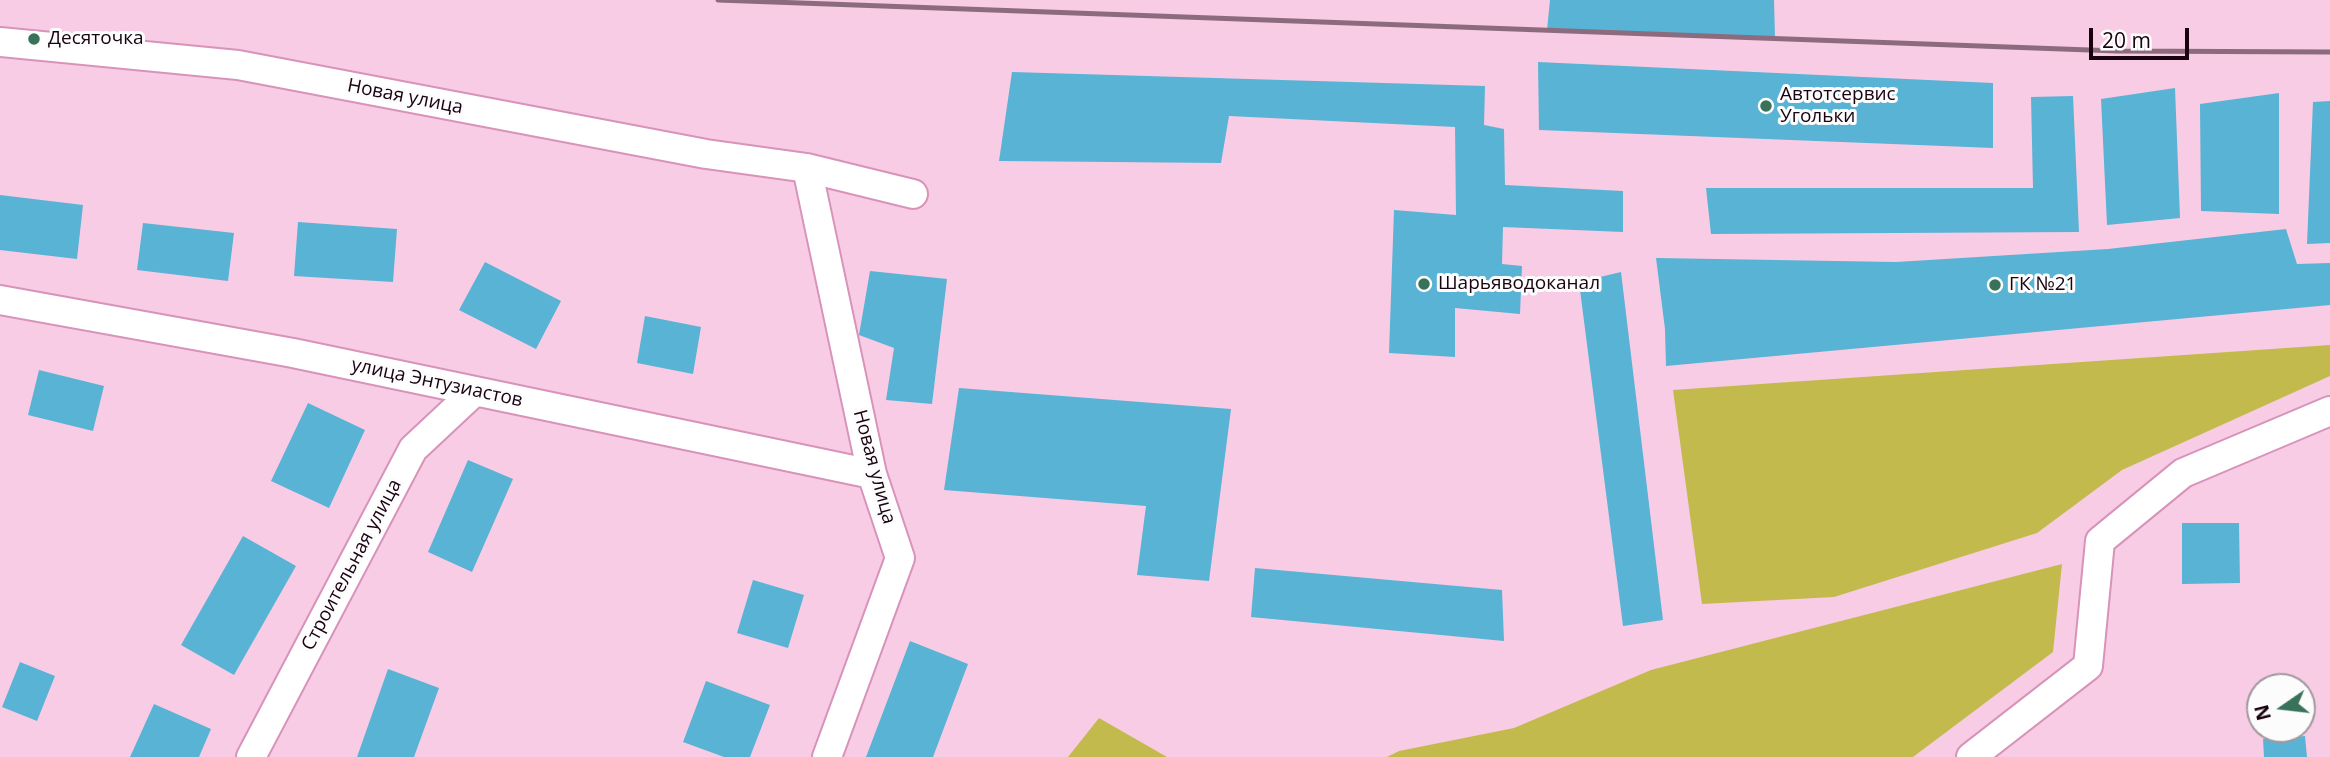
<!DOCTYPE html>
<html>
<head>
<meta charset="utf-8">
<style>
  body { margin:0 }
  #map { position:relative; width:2330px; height:757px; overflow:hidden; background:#f8cce4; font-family:"Open Sans",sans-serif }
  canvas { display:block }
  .north { position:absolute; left:2246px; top:673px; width:70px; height:70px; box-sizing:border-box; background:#fcfcfc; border:2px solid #a1989e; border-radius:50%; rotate:256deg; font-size:19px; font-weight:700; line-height:28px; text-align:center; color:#190311 }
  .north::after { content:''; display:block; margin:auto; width:24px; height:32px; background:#39725a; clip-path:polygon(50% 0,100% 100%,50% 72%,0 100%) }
  .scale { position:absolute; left:2089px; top:28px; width:100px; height:32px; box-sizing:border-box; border:4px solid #190311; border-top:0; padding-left:9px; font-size:21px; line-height:24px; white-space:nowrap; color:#190311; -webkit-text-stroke:5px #fcfcfc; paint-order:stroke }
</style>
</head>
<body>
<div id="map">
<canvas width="2330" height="757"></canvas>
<div class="north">N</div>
<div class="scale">20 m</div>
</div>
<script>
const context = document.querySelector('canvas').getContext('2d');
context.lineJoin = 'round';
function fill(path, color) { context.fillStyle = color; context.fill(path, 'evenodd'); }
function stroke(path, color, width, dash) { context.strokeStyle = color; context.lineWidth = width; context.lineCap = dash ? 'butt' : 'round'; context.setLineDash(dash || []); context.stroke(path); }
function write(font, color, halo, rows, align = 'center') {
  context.font = font + ' "Open Sans",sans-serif'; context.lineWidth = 6; context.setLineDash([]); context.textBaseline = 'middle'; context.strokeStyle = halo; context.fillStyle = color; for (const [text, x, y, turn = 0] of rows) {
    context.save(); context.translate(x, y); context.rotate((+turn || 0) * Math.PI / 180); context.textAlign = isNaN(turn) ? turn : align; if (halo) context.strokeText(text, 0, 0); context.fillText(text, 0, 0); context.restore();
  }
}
const green = new Path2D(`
  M 2330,345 L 2330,376 L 2122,470 L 2037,533 L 1834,597 L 1702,604 L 1673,390 Z
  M 2062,564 L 2053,652 L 1913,757 L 1387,757 L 1399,751 L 1514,728 L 1651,670 Z
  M 1099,718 L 1167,757 L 1068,757 Z`);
const building = new Path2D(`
  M 1550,0 L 1774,0 L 1775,38 L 1547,30 Z
  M 1538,62 L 1993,83 L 1993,148 L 1539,130 Z
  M 1012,72 L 1485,86 L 1484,125 L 1504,129 L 1505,185 L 1623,191 L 1623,232 L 1503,227 L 1502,264 L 1522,266 L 1520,314 L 1455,308 L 1455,357 L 1389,353 L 1394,210 L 1456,215 L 1455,127 L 1229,116 L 1221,163 L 999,161 Z
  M 2175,88 L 2180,218 L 2107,225 L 2101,99 Z
  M 2279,93 L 2279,214 L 2201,211 L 2200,104 Z
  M 2073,96 L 2079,232 L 1711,234 L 1706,188 L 2033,188 L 2031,97 Z
  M 2330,101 L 2330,243 L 2307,244 L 2313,102 Z
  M 0,195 L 83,205 L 77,259 L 0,250 Z
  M 298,222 L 397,229 L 393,282 L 294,276 Z
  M 143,223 L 234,233 L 228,281 L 137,270 Z
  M 2286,229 L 2297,264 L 2330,263 L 2330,305 L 1666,366 L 1665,329 L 1656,258 L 1896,262 L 2108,249 Z
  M 485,262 L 561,301 L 536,349 L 459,310 Z
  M 870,271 L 947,279 L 932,404 L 886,400 L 894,348 L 859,335 Z
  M 1621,272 L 1663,620 L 1623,626 L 1579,282 Z
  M 645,316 L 701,327 L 693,374 L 637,363 Z
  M 39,370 L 104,386 L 93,431 L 28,415 Z
  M 959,388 L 1231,409 L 1209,581 L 1137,575 L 1146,506 L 944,490 Z
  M 308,403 L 365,430 L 329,508 L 271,481 Z
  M 468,460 L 513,479 L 472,572 L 428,552 Z
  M 2182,523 L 2239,523 L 2240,583 L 2182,584 Z
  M 243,536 L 296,566 L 234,675 L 181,645 Z
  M 1255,568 L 1502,590 L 1504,641 L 1251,617 Z
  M 753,580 L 804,595 L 788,648 L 737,633 Z
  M 910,641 L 968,664 L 933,757 L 866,757 Z
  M 20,662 L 55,676 L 37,721 L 2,707 Z
  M 388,669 L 439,688 L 414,757 L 357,757 Z
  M 706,681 L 770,705 L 750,757 L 724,757 L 683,742 Z
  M 154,704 L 211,729 L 199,757 L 130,757 Z
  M 2305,736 L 2307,757 L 2264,757 L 2263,739 Z`);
const street = new Path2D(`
  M 0,42 L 238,65 L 706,154 L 807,168 L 913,194
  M 807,168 L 872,474 L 900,558 L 827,757
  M 0,300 L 293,353 L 872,474
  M 251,757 L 413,449 L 475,391
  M 1971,757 L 2088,666 L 2100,541 L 2183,473 L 2330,411`);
const rail = new Path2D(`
  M 718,0 L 2117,51 L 2330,52`);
const markers = [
  [34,39,7,"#39725a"],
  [1766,106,7,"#39725a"],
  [1424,284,7,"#39725a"],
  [1995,285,7,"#39725a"]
];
const poiNames = [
  ["Десяточка",48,39],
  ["Автотсервис",1780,95],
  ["Угольки",1780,117],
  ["Шарьяводоканал",1438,284],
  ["ГК №21",2009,285]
];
const streetNames = [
  ["Новая улица",405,97,11],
  ["улица Энтузиастов",437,383,12],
  ["Новая улица",874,467,75],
  ["Строительная улица",352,565,-62]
];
fill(green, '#c3ba4e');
fill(building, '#59b3d4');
stroke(street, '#d893ba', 32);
stroke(street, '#fff', 28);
stroke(rail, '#8d6b7f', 5);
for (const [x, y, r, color] of markers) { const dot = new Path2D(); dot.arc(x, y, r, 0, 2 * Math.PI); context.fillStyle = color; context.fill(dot); stroke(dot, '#fcfcfc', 2.5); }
write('19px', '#190311', '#fcfcfc', poiNames, 'left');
write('19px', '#190311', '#fcfcfc', streetNames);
</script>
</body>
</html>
